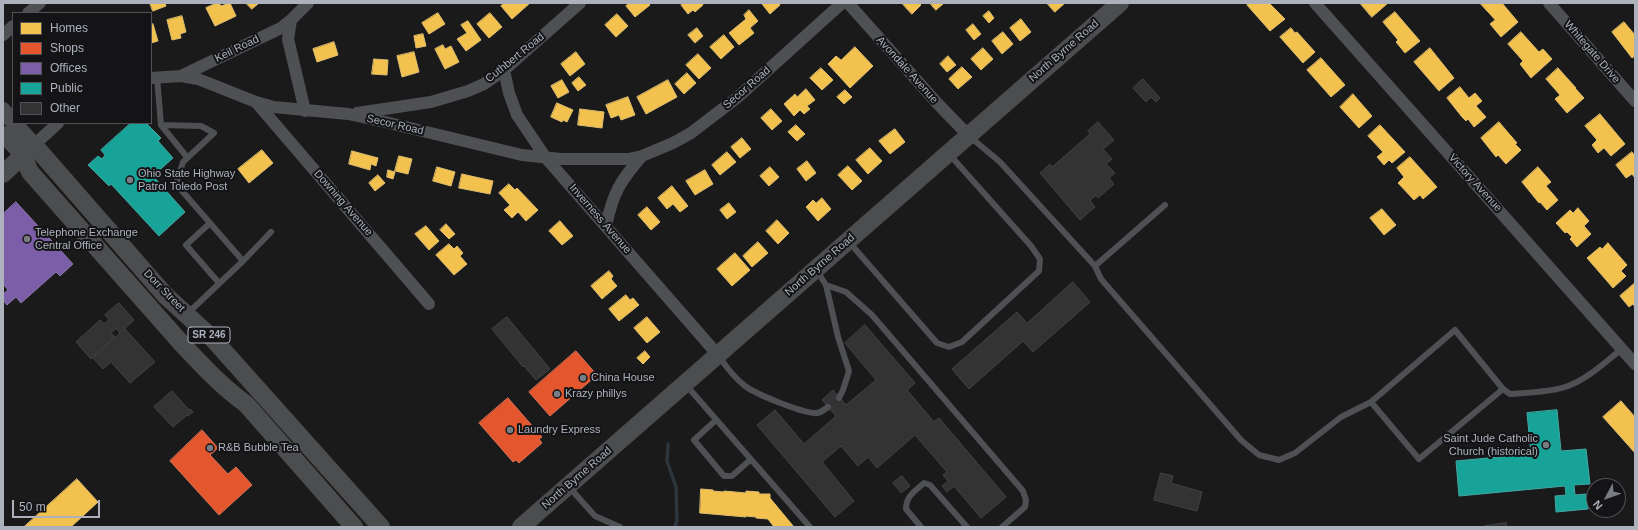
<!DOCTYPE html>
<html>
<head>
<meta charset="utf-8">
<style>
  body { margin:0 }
  #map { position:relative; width:1638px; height:530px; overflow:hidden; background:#1a1a1b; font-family:Helvetica,sans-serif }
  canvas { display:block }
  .frame { position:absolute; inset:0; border:4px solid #acb1bb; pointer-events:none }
  .legend { position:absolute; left:12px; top:12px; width:140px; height:112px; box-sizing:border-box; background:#141417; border:1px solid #515359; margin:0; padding:5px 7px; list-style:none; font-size:12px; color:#acb1bb }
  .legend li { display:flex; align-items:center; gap:8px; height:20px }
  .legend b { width:20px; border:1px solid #515359 }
  .north { position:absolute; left:1586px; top:478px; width:40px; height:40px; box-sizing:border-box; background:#141417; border:1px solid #515359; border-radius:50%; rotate:229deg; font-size:11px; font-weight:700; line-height:16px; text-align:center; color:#acb1bb }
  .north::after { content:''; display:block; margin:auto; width:14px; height:18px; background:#797c83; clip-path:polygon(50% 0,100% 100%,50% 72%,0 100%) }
  .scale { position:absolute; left:12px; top:500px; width:88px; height:18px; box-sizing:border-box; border:2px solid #acb1bb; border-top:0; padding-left:5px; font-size:12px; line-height:14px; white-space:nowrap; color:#acb1bb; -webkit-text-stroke:3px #141417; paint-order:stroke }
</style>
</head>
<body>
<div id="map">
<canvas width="1638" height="530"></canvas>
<div class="frame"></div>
<ul class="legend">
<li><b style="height:11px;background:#f2c14e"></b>Homes</li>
<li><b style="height:11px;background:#e4572e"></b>Shops</li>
<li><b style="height:11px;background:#7b5ea7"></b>Offices</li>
<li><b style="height:11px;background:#17a398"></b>Public</li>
<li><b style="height:11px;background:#333334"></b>Other</li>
</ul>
<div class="north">N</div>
<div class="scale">50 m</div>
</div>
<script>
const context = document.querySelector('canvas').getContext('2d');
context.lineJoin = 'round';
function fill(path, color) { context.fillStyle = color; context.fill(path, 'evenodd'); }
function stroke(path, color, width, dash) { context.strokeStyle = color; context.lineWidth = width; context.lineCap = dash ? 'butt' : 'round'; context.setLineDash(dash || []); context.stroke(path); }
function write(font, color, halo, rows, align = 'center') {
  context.font = font + ' Helvetica,sans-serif'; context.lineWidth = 4; context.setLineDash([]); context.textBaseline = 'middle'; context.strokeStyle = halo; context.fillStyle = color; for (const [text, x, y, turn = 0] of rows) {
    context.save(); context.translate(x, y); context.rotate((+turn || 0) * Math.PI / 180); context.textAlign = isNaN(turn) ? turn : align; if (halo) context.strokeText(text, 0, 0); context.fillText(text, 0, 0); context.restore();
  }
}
const homes = new Path2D(`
  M 150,3 L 165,3 L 166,6 L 153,11 Z
  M 217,3 L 219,3 L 221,6 L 230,3 L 236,16 L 215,26 L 206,8 Z
  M 246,3 L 259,3 L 252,9 Z
  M 504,3 L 530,3 L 512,19 L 501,6 Z
  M 629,3 L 648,3 L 650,5 L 635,17 L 626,6 Z
  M 683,3 L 702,3 L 703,5 L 695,12 L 693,10 L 688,14 L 681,5 Z
  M 763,3 L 779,3 L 780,5 L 770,14 L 762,4 Z
  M 902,3 L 919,3 L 921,5 L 912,14 Z
  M 930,3 L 942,3 L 943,4 L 936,10 Z
  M 1047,3 L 1065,3 L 1055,12 Z
  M 1250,3 L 1269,3 L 1285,19 L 1270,31 L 1247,5 Z
  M 1360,3 L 1388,3 L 1372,17 Z
  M 1480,3 L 1502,3 L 1518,22 L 1501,37 L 1490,24 L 1495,20 Z
  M 749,10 L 758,21 L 750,28 L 754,33 L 739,45 L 729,33 L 746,19 L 744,15 Z
  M 989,11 L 994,18 L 989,23 L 983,16 Z
  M 1395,12 L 1420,41 L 1405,53 L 1396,42 L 1398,40 L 1383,22 Z
  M 438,13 L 445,24 L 429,34 L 422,23 Z
  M 490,13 L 502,27 L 489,38 L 477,24 Z
  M 617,14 L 628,26 L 616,37 L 605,25 Z
  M 182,16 L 186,32 L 180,34 L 181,38 L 172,40 L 167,20 Z
  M 1021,19 L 1031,32 L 1020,41 L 1010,28 Z
  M 468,21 L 481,40 L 466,51 L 457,39 L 467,33 L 461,25 Z
  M 1624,22 L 1635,35 L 1635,56 L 1632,58 L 1612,32 Z
  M 153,24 L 158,41 L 151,43 L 151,25 Z
  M 973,24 L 981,34 L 974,40 L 966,30 Z
  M 697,28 L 703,36 L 695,43 L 688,35 Z
  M 1291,28 L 1295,33 L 1297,32 L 1315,52 L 1303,63 L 1280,37 Z
  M 1003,32 L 1013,44 L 1002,54 L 992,41 Z
  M 1521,32 L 1539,52 L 1543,49 L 1552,59 L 1531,78 L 1520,64 L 1523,61 L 1508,44 Z
  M 423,34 L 426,46 L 416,48 L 414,36 Z
  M 724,35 L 734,47 L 721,59 L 710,47 Z
  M 334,42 L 338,55 L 317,62 L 313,49 Z
  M 443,45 L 445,49 L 451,46 L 459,62 L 445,69 L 435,49 Z
  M 855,47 L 873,66 L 850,88 L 828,64 L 836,56 L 841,60 Z
  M 983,48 L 993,59 L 981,70 L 971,59 Z
  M 1430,48 L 1454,78 L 1439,91 L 1414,62 Z
  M 414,52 L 419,72 L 402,77 L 397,56 Z
  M 576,52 L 585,64 L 570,76 L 561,64 Z
  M 698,54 L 711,68 L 699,79 L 686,65 Z
  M 948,56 L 956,65 L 947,72 L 940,64 Z
  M 1321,58 L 1345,85 L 1331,97 L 1307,70 Z
  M 374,59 L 388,60 L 387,75 L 372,74 Z
  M 962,67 L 972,77 L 958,89 L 949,79 Z
  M 821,68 L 833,80 L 822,90 L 810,78 Z
  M 1558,68 L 1576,88 L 1575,88 L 1584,98 L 1567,113 L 1555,99 L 1560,95 L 1546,79 Z
  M 687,73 L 696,83 L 684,94 L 675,84 Z
  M 579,77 L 586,85 L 578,91 L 572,83 Z
  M 562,80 L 569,92 L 558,98 L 551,86 Z
  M 668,80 L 677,97 L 646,114 L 637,97 Z
  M 1460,87 L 1469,98 L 1475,93 L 1482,101 L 1476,106 L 1486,117 L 1474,127 L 1468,119 L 1466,121 L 1462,117 L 1447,98 Z
  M 806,89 L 815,100 L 807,106 L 810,109 L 804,114 L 800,110 L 794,116 L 784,104 L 795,94 L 797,97 Z
  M 845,90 L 852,97 L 844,104 L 837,97 Z
  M 1353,94 L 1372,116 L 1359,128 L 1340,107 Z
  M 628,97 L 635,115 L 621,120 L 619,115 L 611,118 L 606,105 Z
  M 557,103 L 573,110 L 567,122 L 563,120 L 562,122 L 551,117 Z
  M 580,109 L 604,112 L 602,128 L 578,125 Z
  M 771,109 L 782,121 L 772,130 L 761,118 Z
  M 1600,114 L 1625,144 L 1611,156 L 1604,148 L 1598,153 L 1592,145 L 1597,140 L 1585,126 Z
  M 1499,122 L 1517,143 L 1515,144 L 1521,150 L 1506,164 L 1498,155 L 1496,157 L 1481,138 Z
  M 796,125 L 805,134 L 797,141 L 788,132 Z
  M 1380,125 L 1405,152 L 1392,163 L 1389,160 L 1384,165 L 1377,157 L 1383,152 L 1368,136 Z
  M 895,129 L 905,142 L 890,154 L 879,141 Z
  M 742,138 L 751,149 L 740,158 L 731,147 Z
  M 870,148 L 882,161 L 868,174 L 856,160 Z
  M 262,150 L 273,163 L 249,183 L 238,169 Z
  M 352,151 L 378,158 L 376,166 L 371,164 L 370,170 L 349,164 Z
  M 727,152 L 736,162 L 720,175 L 712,165 Z
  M 1632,152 L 1635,156 L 1635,178 L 1632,174 L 1626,178 L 1616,165 Z
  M 399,156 L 412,159 L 408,174 L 395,171 Z
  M 1410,157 L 1437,187 L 1423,199 L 1420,195 L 1414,200 L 1398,183 L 1404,177 L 1397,168 Z
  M 807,161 L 816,173 L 806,181 L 797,169 Z
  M 848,166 L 862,181 L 852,190 L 838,175 Z
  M 437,167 L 455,172 L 451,186 L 433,181 Z
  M 770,167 L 779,177 L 769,186 L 760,176 Z
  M 1538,167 L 1551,182 L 1546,186 L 1558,200 L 1547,210 L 1540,202 L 1539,203 L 1522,182 Z
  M 388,170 L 395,172 L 393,179 L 387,177 Z
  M 705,170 L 713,184 L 695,195 L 686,181 Z
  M 462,174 L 493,181 L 490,194 L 459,188 Z
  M 378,175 L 385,183 L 375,191 L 369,183 Z
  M 509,184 L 515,190 L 517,188 L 538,210 L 526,221 L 518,212 L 512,218 L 504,210 L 510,205 L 499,193 Z
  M 672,186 L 688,206 L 680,212 L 673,204 L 667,209 L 658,198 Z
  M 822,198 L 831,209 L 818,221 L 806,207 L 813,200 L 816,203 Z
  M 729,203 L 736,212 L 727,219 L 720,210 Z
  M 647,207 L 660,222 L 651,230 L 638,215 Z
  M 1578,208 L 1589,221 L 1584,226 L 1591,234 L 1577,247 L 1570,239 L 1572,237 L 1567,232 L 1565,233 L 1556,223 L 1570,210 L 1573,213 Z
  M 1382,209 L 1396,225 L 1384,235 L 1370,218 Z
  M 777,220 L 789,233 L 778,244 L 766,231 Z
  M 560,221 L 573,236 L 562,245 L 549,231 Z
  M 446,224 L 455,234 L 449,239 L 440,230 Z
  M 426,226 L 439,241 L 429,250 L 415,234 Z
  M 758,242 L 768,253 L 752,267 L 743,256 Z
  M 1608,243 L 1627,265 L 1621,271 L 1626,276 L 1613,288 L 1587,258 L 1600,247 L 1602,249 Z
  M 449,244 L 454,249 L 457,246 L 463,253 L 460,256 L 467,264 L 454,275 L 436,255 Z
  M 735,253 L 750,270 L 732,286 L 717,269 Z
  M 609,271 L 613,276 L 611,279 L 617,286 L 602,299 L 591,286 Z
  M 1635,283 L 1635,307 L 1633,304 L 1629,307 L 1620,296 Z
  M 626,295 L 630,300 L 633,298 L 639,305 L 619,321 L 609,309 Z
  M 647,317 L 660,332 L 647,343 L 634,328 Z
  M 645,351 L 650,357 L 643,364 L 637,358 Z
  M 1621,401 L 1635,417 L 1635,453 L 1603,417 Z
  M 77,479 L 98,502 L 71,527 L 24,527 Z
  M 701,489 L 713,490 L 713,491 L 724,492 L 724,491 L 746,493 L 746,491 L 759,492 L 759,494 L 770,494 L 770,498 L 794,527 L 774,527 L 768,519 L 756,518 L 756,517 L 745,516 L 746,517 L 700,513 Z`);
const shops = new Path2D(`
  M 576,351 L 597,375 L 550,416 L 529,392 Z
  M 508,398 L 542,437 L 539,439 L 542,443 L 519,463 L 516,460 L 513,462 L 479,423 Z
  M 202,430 L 218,448 L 210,455 L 228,474 L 236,467 L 252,485 L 219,515 L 170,461 Z`);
const offices = new Path2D(`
  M 16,202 L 73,264 L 60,276 L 56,272 L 21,303 L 16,297 L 7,305 L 3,300 L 3,294 L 8,290 L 3,284 L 3,214 Z`);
const public = new Path2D(`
  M 131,123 L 146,123 L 161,138 L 158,141 L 173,158 L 153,176 L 185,212 L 159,236 L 111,184 L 109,186 L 88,165 L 98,156 L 102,159 L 105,155 L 101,150 Z
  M 1557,410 L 1561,451 L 1586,449 L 1590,484 L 1574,485 L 1575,495 L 1586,494 L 1588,509 L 1556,512 L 1555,496 L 1566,495 L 1565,486 L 1459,496 L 1456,461 L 1531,454 L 1527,413 Z`);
const stream = new Path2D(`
  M 668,444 L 667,461 L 676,487 L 677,520 L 675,527`);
const building = new Path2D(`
  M 1143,79 L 1160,98 L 1156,102 L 1151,97 L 1146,102 L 1133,88 Z
  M 1098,122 L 1114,140 L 1103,149 L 1112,159 L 1106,164 L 1115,173 L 1109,178 L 1114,184 L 1098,198 L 1096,195 L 1090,200 L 1095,207 L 1080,220 L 1040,173 L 1050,164 L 1052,167 L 1090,134 L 1088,131 Z
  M 1073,282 L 1090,302 L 1033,352 L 1023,341 L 969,389 L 952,369 L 1017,312 L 1027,323 Z
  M 119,303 L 134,320 L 120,333 L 116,328 L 111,333 L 115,337 L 91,359 L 76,342 L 100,320 L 104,324 L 109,320 L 105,315 Z
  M 507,317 L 550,369 L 536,380 L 524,366 L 523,367 L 492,329 Z
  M 865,325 L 915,383 L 907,390 L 934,422 L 939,418 L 1006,497 L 981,518 L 954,486 L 947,492 L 942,486 L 948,481 L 943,475 L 947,472 L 915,435 L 877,468 L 868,457 L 858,466 L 841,446 L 822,462 L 854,501 L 835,517 L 757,425 L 775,410 L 804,444 L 836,416 L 822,400 L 833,390 L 846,405 L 876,380 L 845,343 Z
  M 125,329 L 155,362 L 130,383 L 101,351 Z
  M 100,352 L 110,363 L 103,369 L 93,358 Z
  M 172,391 L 189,410 L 190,409 L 193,412 L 188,416 L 187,415 L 173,427 L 154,407 Z
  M 1161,473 L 1173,476 L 1171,483 L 1202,492 L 1197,511 L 1154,500 Z
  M 902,476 L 910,486 L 901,493 L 893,483 Z
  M 1506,523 L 1507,527 L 1485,527 L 1485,526 Z`);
const lane = new Path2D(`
  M 157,77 L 161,125 L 201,126 L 214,133 L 183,162 L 176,184 L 243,261 L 188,313
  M 161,125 L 187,157
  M 969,136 L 1000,162 L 1095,266 L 1165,205
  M 210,223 L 186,245 L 219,283
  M 849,242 L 937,343 L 949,347 L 962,342 L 1039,271 L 1040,259 L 1031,246 L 949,154
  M 243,261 L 271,232
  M 1095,266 L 1101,279 L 1241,440 L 1259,455 L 1279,460 L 1295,453 L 1341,417 L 1371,402
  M 817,271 L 826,285 L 838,337 L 849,371 L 843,390 L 839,398
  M 826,285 L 846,292 L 872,315 L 1023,491 L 1026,500 L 1025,507 L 1002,527
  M 719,356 C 726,367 735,378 745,386 C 757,395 801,412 814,413 C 820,414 824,410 828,407
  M 686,385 L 810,527
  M 1503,389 L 1419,459 L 1371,402 L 1455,330 L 1503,389 L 1510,394 C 1526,393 1553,392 1568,386 C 1589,378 1605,362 1622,349
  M 716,420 L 694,440 L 724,476 L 732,476 L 750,460
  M 569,487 L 595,516 L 620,527
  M 921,527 L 906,509 C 906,496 915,491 924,483 L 930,485 L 967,527`);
const street = new Path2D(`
  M 848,3 L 937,103 L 968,135
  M 1315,3 L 1635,364
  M 1549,3 L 1635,101
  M 28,13 L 40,3
  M 3,35 L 13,26
  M 504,70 L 509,93 L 517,115 L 546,158 L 718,355
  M 181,76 L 281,28 L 291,20
  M 151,78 L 181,76 L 198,79 L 256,102 L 274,107 L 348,114 L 385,122 L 522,155 L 561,159 L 628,159 L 642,156 L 673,143 L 691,133 L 738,97 L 842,3
  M 256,102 L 429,304
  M 305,111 L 288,39 L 291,20 L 308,3
  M 357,113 L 431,102 L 468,91 L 484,84 L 504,70 L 580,3
  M 34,145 L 58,123
  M 606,226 C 613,193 620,181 642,156`);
const secondary = new Path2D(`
  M 3,110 L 13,122
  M 14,123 L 34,145
  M 3,134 L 23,156`);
const primary = new Path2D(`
  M 23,156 L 30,172 L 182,344 C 202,365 222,387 246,404 L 354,527
  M 3,174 L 34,145 L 165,295 L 213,339 L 381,527
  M 521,527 L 1120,3`);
const markers = [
  [130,180,4,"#797c83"],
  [27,239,4,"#797c83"],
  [583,378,4,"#797c83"],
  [557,394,4,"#797c83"],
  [510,430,4,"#797c83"],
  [1546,445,4,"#797c83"],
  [210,448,4,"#797c83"]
];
const shields = [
  [209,335,42]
];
const shieldNames = [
  ["SR 246",209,335]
];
const streetNames = [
  ["Keil Road",237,49,-26],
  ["North Byrne Road",1064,51,-41],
  ["Whitegate Drive",1592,52,49],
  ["Cuthbert Road",515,58,-39],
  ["Avondale Avenue",907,70,48],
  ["Secor Road",747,88,-41],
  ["Secor Road",395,125,13],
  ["Victory Avenue",1475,183,48],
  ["Downing Avenue",343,203,49],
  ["Inverness Avenue",600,219,49],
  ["North Byrne Road",820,265,-41],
  ["Dorr Street",164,291,46],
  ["North Byrne Road",577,478,-41]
];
const poiNames = [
  ["Ohio State Highway",138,174],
  ["Patrol Toledo Post",138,187],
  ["Telephone Exchange",35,233],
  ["Central Office",35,246],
  ["China House",591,378],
  ["Krazy phillys",565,394],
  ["Laundry Express",518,430],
  ["Saint Jude Catholic",1538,439,"right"],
  ["Church (historical)",1538,452,"right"],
  ["R&B Bubble Tea",218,448]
];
fill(homes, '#f2c14e');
stroke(homes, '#ddbc6f', 1);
fill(shops, '#e4572e');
stroke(shops, '#d37258', 1);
fill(offices, '#7b5ea7');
stroke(offices, '#8a77ad', 1);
fill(public, '#17a398');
stroke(public, '#44a7a2', 1);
stroke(stream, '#2d363d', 3.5);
fill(building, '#333334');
stroke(building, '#424347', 1);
stroke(lane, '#4e5054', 6);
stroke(street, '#4e5054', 12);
stroke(secondary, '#4d4e52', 16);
stroke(primary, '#4c4d4f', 18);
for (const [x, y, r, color] of markers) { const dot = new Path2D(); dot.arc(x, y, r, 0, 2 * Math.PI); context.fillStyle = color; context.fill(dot); stroke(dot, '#141417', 1.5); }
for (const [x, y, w] of shields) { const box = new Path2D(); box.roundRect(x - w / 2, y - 8, w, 16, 3); context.fillStyle = '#141417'; context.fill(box); stroke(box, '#acb1bb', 1); }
write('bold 10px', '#acb1bb', null, shieldNames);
write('11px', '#acb1bb', '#141417', streetNames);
write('11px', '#acb1bb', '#141417', poiNames, 'left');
</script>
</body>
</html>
